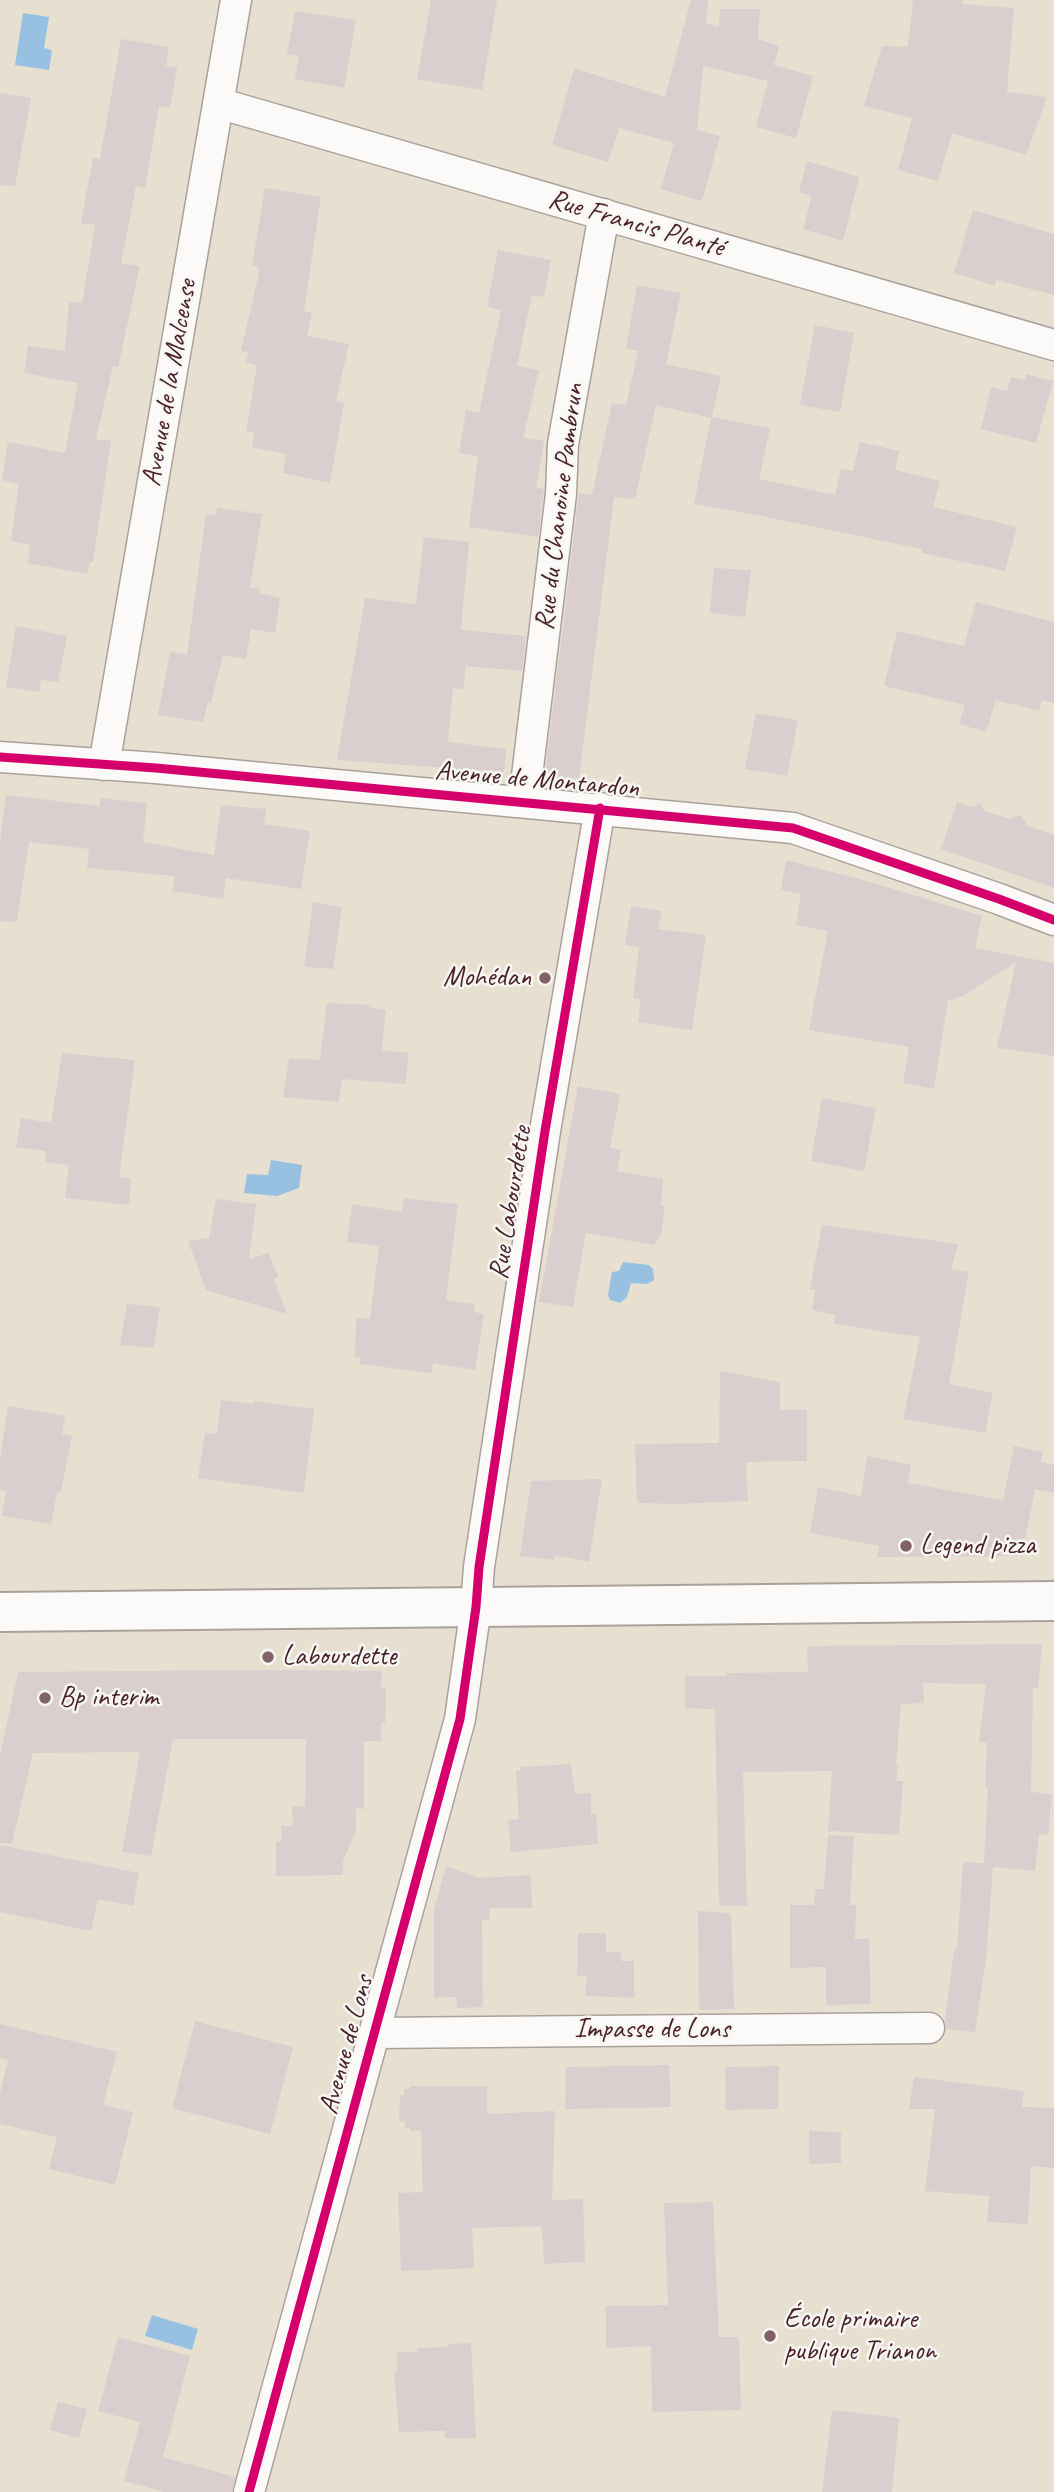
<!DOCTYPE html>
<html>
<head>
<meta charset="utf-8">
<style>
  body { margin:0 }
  canvas { display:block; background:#e7e0d1 }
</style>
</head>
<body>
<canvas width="1054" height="2492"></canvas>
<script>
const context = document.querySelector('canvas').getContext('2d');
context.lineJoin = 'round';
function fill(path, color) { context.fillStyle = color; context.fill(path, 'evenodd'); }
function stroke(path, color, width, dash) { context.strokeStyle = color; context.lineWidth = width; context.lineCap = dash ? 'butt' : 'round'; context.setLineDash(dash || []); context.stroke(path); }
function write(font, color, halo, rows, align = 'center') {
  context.font = font + ' Caveat,sans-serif'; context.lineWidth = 5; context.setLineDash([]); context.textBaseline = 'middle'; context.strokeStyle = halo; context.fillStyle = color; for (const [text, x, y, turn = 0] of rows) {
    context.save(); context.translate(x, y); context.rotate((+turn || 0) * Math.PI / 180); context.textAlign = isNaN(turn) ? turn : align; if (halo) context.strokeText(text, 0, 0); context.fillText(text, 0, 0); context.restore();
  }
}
const water = new Path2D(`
  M 23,13 L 49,17 L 44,48 L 52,50 L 49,70 L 15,65 Z
  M 271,1160 L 302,1165 L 299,1188 L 277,1196 L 244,1193 L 247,1174 L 268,1175 Z
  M 623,1262 L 649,1265 L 653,1269 L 654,1280 L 647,1284 L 631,1283 L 627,1297 L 620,1303 L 610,1300 L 608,1295 L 612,1272 L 619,1271 Z
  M 152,2315 L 198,2329 L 192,2350 L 145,2336 Z`);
const building = new Path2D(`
  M 431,0 L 497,0 L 482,90 L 417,79 Z
  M 691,0 L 708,0 L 706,23 L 719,27 L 720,9 L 760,9 L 758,39 L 779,46 L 774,65 L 813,76 L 796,138 L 756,127 L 768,81 L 703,66 L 697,130 L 720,136 L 702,201 L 661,189 L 674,143 L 619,128 L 608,162 L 552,145 L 574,68 L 665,97 Z
  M 913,0 L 963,0 L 963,4 L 1014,8 L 1007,92 L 1047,97 L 1026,155 L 952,133 L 938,181 L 898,170 L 912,118 L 864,106 L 882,46 L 908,47 Z
  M 295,11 L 356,20 L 344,88 L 295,79 L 299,56 L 287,54 Z
  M 121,39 L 169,47 L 166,66 L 177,67 L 170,108 L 159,106 L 145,188 L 136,186 L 121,263 L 140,266 L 118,367 L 113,366 L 96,439 L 111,441 L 93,562 L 90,562 L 87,574 L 28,563 L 30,545 L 11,541 L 19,484 L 2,480 L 8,442 L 65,453 L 78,383 L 24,373 L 28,346 L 65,351 L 69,301 L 82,303 L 95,225 L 81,223 L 93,158 L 100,159 Z
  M 0,93 L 31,98 L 15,186 L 0,185 Z
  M 807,161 L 859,177 L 843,241 L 803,229 L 812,196 L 799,192 Z
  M 265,188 L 321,197 L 304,311 L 312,313 L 307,336 L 349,344 L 336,401 L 344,403 L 330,483 L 283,473 L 286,454 L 252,447 L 254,432 L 246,431 L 257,365 L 246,362 L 249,352 L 241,351 L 260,268 L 252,266 Z
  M 973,210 L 1054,234 L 1054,295 L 996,280 L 995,286 L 954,273 Z
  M 498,250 L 551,260 L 544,297 L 532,295 L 517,366 L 539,370 L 523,438 L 544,441 L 536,488 L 544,489 L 538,537 L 469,527 L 478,456 L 459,453 L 466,410 L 479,413 L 501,310 L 487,307 Z
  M 637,285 L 681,293 L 666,364 L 721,376 L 712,417 L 770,428 L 759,479 L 835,495 L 841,469 L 853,471 L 860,442 L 899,451 L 895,470 L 940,481 L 933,507 L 1017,527 L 1005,571 L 922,553 L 922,549 L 757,515 L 694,504 L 711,418 L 656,405 L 635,499 L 604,496 L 614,497 L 579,779 L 545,775 L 579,493 L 592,495 L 612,403 L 626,405 L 638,351 L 626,348 Z
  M 815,325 L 854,333 L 840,412 L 800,405 Z
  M 1026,374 L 1053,381 L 1036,443 L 981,429 L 991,387 L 1007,391 L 1011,377 L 1025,380 Z
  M 217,508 L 262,514 L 250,587 L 260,589 L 259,593 L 280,598 L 275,633 L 251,629 L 246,659 L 223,655 L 211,703 L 208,702 L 203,722 L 158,715 L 170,652 L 187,655 L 206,514 L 216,515 Z
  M 424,537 L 469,542 L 461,630 L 526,636 L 522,671 L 466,666 L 463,689 L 453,688 L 448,742 L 506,749 L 504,772 L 337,760 L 365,598 L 416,604 Z
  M 714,568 L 751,570 L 745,617 L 710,613 Z
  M 976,602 L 1054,622 L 1054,703 L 1042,700 L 1039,711 L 996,700 L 986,732 L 959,724 L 965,705 L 884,686 L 897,631 L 964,646 Z
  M 16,626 L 67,636 L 58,682 L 41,680 L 39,692 L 6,687 Z
  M 756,713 L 798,720 L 787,776 L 745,769 Z
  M 6,795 L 99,806 L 101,798 L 147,803 L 143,842 L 214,855 L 221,805 L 266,809 L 264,824 L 310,831 L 301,889 L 226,878 L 223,899 L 172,891 L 175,876 L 87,868 L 89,849 L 29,842 L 17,922 L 0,921 L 0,841 Z
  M 957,802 L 971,807 L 980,803 L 984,811 L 1010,819 L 1021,815 L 1028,826 L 1054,835 L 1054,888 L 941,849 Z
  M 786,860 L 867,881 L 982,916 L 975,948 L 1054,963 L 1054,1056 L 997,1048 L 1016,962 L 963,996 L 948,1000 L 934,1089 L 903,1083 L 909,1047 L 809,1030 L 828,931 L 796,925 L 801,894 L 781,890 Z
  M 313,902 L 342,907 L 333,969 L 304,967 Z
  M 631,906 L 662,911 L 658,929 L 706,935 L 692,1030 L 638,1022 L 641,999 L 633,998 L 639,947 L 625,945 Z
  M 327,1003 L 369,1005 L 368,1007 L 386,1010 L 382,1050 L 409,1053 L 405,1084 L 342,1079 L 339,1102 L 283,1097 L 289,1058 L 320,1060 Z
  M 62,1053 L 135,1060 L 119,1177 L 131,1179 L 129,1205 L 65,1198 L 69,1165 L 46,1162 L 45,1151 L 16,1147 L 21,1118 L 51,1123 Z
  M 578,1086 L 620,1094 L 610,1148 L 621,1150 L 617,1171 L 663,1179 L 661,1206 L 665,1206 L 661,1235 L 654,1245 L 586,1233 L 573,1307 L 539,1302 Z
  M 822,1098 L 876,1108 L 864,1171 L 811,1161 Z
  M 404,1198 L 458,1204 L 446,1300 L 475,1304 L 474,1312 L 484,1314 L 475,1370 L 433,1363 L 432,1373 L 359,1364 L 361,1357 L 355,1357 L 356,1318 L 370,1319 L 379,1246 L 347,1242 L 352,1204 L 402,1212 Z
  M 216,1199 L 256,1204 L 249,1259 L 269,1253 L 278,1277 L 274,1279 L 287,1314 L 206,1290 L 188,1241 L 209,1238 Z
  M 822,1225 L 958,1244 L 951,1269 L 969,1272 L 949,1384 L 993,1393 L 985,1433 L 903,1419 L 920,1337 L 834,1324 L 836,1315 L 812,1310 L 815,1290 L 810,1289 Z
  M 127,1304 L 160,1307 L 154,1348 L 120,1345 Z
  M 720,1371 L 780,1382 L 780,1410 L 807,1410 L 807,1461 L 746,1462 L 748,1501 L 679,1504 L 637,1503 L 635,1444 L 719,1443 Z
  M 221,1400 L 254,1404 L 254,1401 L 314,1409 L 304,1493 L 198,1478 L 205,1433 L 217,1434 Z
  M 8,1406 L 65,1416 L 62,1434 L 72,1436 L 61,1492 L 57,1492 L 51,1524 L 2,1516 L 6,1491 L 0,1490 L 0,1460 Z
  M 1014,1446 L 1043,1452 L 1041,1462 L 1054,1465 L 1054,1493 L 1035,1489 L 1022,1556 L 877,1557 L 879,1546 L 810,1533 L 818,1487 L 861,1496 L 867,1456 L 911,1465 L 908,1483 L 1003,1500 Z
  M 602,1479 L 589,1562 L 555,1555 L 554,1560 L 520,1556 L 531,1481 Z
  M 1042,1644 L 1038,1688 L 1033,1688 L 1031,1792 L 1052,1794 L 1048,1835 L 1039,1834 L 1035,1871 L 993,1867 L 986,1959 L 975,2032 L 946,2029 L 945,2020 L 954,1949 L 957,1950 L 963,1862 L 984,1863 L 988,1788 L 985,1788 L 987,1743 L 979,1742 L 986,1684 L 923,1683 L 924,1703 L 901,1704 L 896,1765 L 898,1765 L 896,1781 L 903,1781 L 899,1835 L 828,1831 L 832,1771 L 743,1772 L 747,1906 L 719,1906 L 715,1709 L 685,1708 L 685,1676 L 727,1676 L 726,1673 L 808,1672 L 807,1646 Z
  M 257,1670 L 382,1671 L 381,1687 L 386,1687 L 385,1723 L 381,1722 L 381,1741 L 364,1741 L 364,1809 L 356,1808 L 356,1830 L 343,1861 L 343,1875 L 276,1876 L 276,1842 L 282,1841 L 281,1826 L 293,1826 L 292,1806 L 305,1807 L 306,1739 L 173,1739 L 151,1856 L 122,1852 L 140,1752 L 33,1753 L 12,1844 L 0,1843 L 0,1756 L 18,1672 Z
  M 571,1764 L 575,1794 L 591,1793 L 591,1814 L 596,1813 L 598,1844 L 511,1852 L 508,1820 L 519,1819 L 516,1771 L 520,1771 L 520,1767 Z
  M 828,1835 L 854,1836 L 850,1905 L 856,1905 L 855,1939 L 869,1939 L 871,2004 L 826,2005 L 826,1967 L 790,1968 L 790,1905 L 814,1905 L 816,1889 L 824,1889 Z
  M 0,1845 L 139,1873 L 133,1906 L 98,1899 L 91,1931 L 0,1912 Z
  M 446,1866 L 479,1878 L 531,1875 L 532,1908 L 490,1908 L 489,1920 L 482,1920 L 483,2007 L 457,2008 L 456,1997 L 434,1998 L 434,1910 Z
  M 698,1911 L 731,1913 L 734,2009 L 699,2010 Z
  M 578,1933 L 606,1933 L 606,1952 L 621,1952 L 621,1961 L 634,1961 L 634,1998 L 585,1996 L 587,1975 L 577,1976 Z
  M 195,2021 L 293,2047 L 270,2134 L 172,2108 Z
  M 0,2024 L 117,2052 L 103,2105 L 133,2112 L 115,2185 L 49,2169 L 57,2137 L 0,2124 L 0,2093 L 8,2060 L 0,2058 Z
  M 669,2065 L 671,2107 L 565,2109 L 566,2067 Z
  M 779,2066 L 778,2109 L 726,2110 L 725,2067 Z
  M 914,2077 L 1024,2091 L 1022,2107 L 1054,2108 L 1054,2168 L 1031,2166 L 1028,2224 L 987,2222 L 989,2196 L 925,2191 L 935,2109 L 909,2109 Z
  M 410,2086 L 487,2086 L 487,2114 L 555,2111 L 552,2200 L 583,2199 L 585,2262 L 544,2264 L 542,2226 L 472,2228 L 474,2268 L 401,2271 L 398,2193 L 423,2192 L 421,2131 L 410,2131 L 410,2128 L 405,2128 L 405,2122 L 399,2121 L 400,2096 L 404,2095 L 404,2089 L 410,2089 Z
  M 809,2131 L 841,2132 L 841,2163 L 809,2164 Z
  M 713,2202 L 719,2337 L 739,2337 L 741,2410 L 652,2412 L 651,2346 L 606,2348 L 606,2306 L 668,2305 L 664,2203 Z
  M 118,2337 L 190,2356 L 163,2457 L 235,2477 L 232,2492 L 165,2492 L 124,2481 L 140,2422 L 98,2411 Z
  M 471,2343 L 476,2438 L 445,2438 L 445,2431 L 399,2432 L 394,2372 L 397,2372 L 397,2352 L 417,2352 L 417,2348 L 446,2347 L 449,2344 Z
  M 58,2402 L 87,2409 L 79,2438 L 50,2430 Z
  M 832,2410 L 899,2418 L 892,2492 L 822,2492 Z`);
const minor = new Path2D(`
  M 218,103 L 1054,345
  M 0,757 L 156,768 L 793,828 L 999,899 L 1054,920
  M 104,765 L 236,0
  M 524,801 L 561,494 L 563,444 L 604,214
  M 374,2033 L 929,2028
  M 249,2492 L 460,1719 L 476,1607 L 479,1567 L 545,1131 L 600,808`);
const secondary = new Path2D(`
  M 0,1612 L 1054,1601`);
const cycleway = new Path2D(`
  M 0,757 L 156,768 L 793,828 L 999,899 L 1054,920
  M 249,2492 L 460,1719 L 476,1607 L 479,1567 L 545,1131 L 600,808`);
const markers = [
  [545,978,7,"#816365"],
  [906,1546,7,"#816365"],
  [268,1657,7,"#816365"],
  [45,1698,7,"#816365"],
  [770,2336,7,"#816365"]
];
const streetNames = [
  ["Rue Francis Planté",636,224,16],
  ["Avenue de la Malcense",170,383,-80],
  ["Rue du Chanoine Pambrun",560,507,-83],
  ["Avenue de Montardon",537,780,5],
  ["Rue Labourdette",511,1203,-81],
  ["Impasse de Lons",652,2030],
  ["Avenue de Lons",347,2045,-75]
];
const poiNames = [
  ["Mohédan",531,978,"right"],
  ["Legend pizza",920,1546],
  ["Labourdette",282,1657],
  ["Bp interim",59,1698],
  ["École primaire",784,2320],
  ["publique Trianon",784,2352]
];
fill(water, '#98c0e1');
fill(building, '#dacece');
stroke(minor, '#aaa19a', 33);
stroke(secondary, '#aaa19a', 42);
stroke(minor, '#fbfaf8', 30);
stroke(secondary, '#fbfaf8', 38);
stroke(cycleway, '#d6006c', 9);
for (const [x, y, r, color] of markers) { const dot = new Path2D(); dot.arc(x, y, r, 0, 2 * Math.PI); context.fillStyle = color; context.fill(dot); stroke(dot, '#f6f6f2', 2.5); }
write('28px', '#4a1f2b', '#f6f6f2', streetNames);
write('28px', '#4a1f2b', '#f6f6f2', poiNames, 'left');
</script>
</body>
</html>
